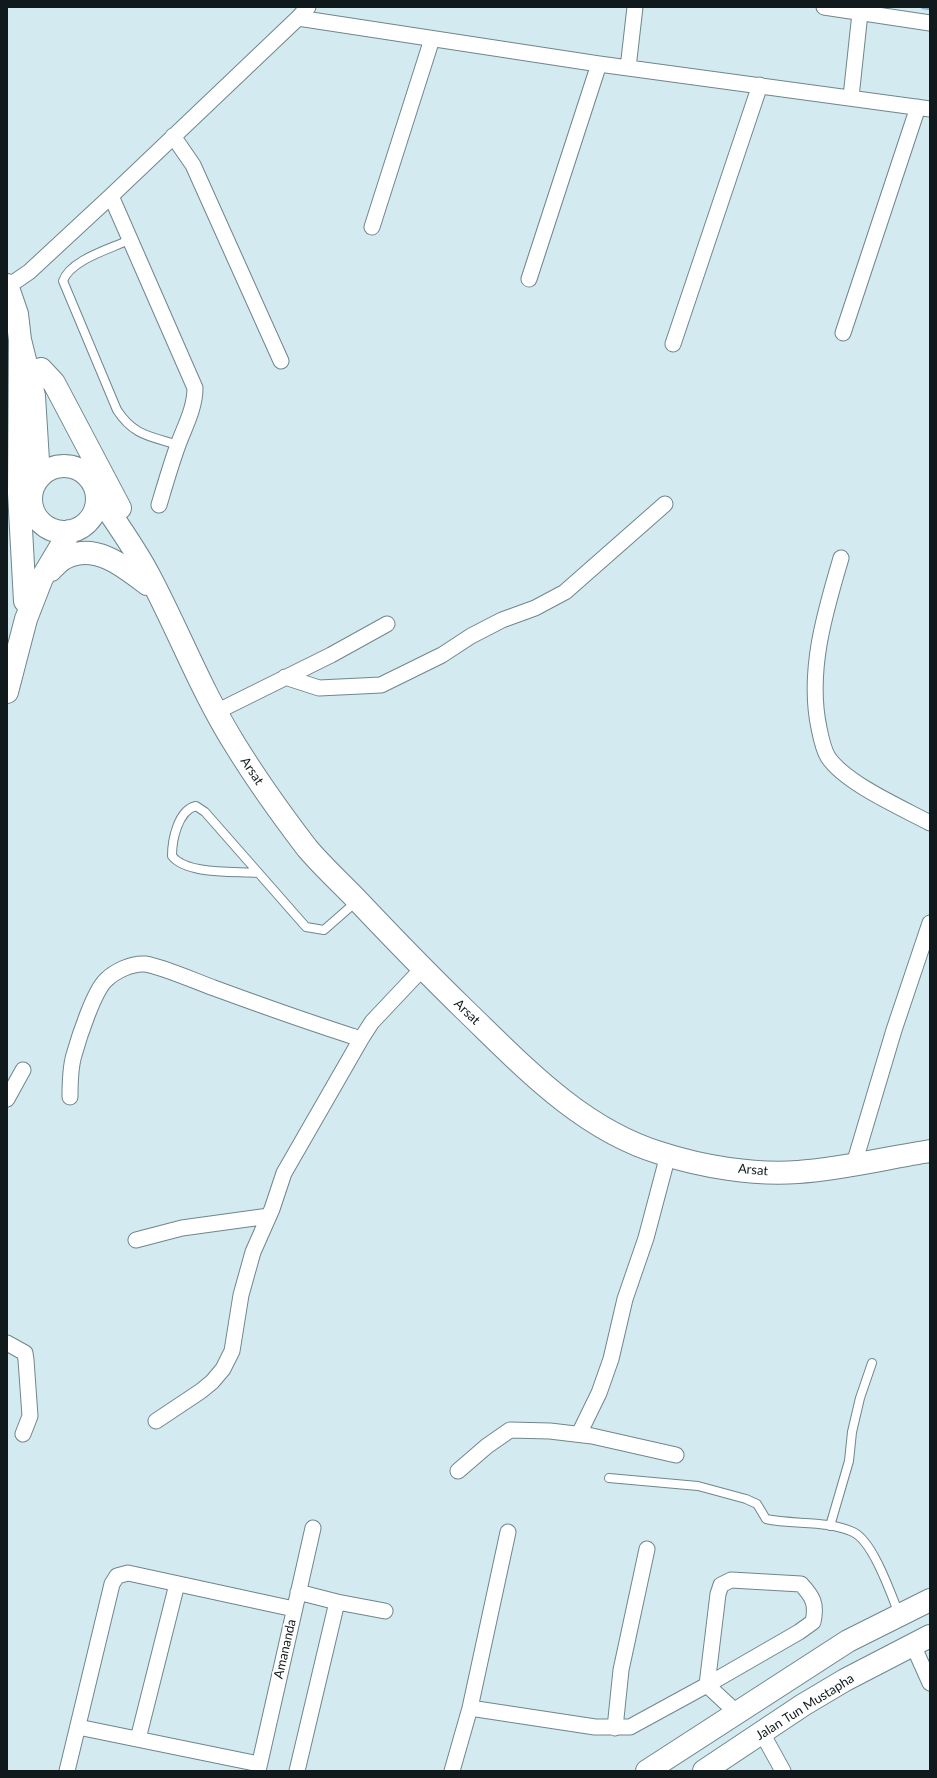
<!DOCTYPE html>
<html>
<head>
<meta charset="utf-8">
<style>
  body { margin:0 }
  #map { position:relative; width:937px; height:1778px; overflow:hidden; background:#d2eaf0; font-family:Lato,sans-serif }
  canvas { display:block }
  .frame { position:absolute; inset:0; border:8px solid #10191b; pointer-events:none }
</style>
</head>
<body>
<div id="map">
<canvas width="937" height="1778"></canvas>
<div class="frame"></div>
</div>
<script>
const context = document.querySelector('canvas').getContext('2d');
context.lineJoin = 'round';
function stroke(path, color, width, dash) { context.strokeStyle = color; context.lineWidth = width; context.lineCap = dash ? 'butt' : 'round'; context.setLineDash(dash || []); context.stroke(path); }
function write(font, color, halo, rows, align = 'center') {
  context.font = font + ' Lato,sans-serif'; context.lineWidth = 4; context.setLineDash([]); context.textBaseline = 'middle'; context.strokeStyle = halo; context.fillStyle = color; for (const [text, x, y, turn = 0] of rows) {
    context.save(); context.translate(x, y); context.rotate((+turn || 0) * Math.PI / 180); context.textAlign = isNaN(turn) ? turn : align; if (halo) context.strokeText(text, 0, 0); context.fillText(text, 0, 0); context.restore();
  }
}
const stream = new Path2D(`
  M 923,7 L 930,8`);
const lane = new Path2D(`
  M 129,240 C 110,249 70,260 63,281 L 117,410 C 134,436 150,436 178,445
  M 258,873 C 235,871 187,875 172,856 C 172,840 178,810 196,806 L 205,812 L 306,927 L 324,930 L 357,901
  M 609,1478 L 698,1486 L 746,1499 L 757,1504 L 766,1519 C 794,1525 827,1520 853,1532 C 873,1541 891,1594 899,1614
  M 830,1526 L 849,1461 L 852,1432 L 860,1398 L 872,1363`);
const street = new Path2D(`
  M 824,7 L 930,23
  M 298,18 L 599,64 L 930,109
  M 628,68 L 635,7
  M 851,97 L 860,13
  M 173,136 L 193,165 L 281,361
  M 111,196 L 195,388 C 195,408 185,426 178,445 C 171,464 165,485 159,505
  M 372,227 L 432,39
  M 529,279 L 599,64
  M 7,287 L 29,272 L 111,196 L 298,18 L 308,7
  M 843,333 L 918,107
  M 673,344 L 760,85
  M 841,558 C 825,612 807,671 819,728 C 821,738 823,749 828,757 C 845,783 902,808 930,823
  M 285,677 L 319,688 L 381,685 L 442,655 L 471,636 L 502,620 L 535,608 L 565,592 L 665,504
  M 216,712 L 331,655 L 387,624
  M 70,1097 C 70,1083 70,1068 74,1055 C 79,1037 94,991 106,980 C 115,971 132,963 145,964 C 161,966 197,982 214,988 C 263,1006 311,1023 361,1039
  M 7,1099 L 23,1070
  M 854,1164 L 894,1030 L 930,923
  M 136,1240 L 182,1228 L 269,1216
  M 7,1343 L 25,1353 L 26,1360 L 30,1416 L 23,1434
  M 156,1421 L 201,1391 L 212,1382 L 223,1369 L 232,1351 L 241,1295 L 253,1252 L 272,1209 L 284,1173 L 361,1039 L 372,1022 L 422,969
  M 579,1434 L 599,1393 L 611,1359 L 625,1299 L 646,1238 L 668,1155
  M 458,1471 L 487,1446 L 510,1430 L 550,1431 L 592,1436 L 676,1455
  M 731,1580 L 801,1584 C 813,1597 817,1604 813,1622 L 799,1632 L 707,1685 L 718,1594 L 721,1585 Z
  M 298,1592 L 337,1602
  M 913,1645 L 930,1683
  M 470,1708 L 595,1727 L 630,1727 L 707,1685 L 737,1713
  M 78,1727 L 259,1764
  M 615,1728 L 621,1670 L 647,1549
  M 762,1733 L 783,1771
  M 138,1739 L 177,1584
  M 67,1771 L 112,1584 L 117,1576 L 128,1573 L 294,1609
  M 258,1771 L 313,1528
  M 297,1771 L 337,1602 L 385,1611
  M 452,1771 L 470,1708 L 508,1532`);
const secondary = new Path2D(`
  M 7,285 L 17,314 L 20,340 L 34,396 L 39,477
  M 20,340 L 19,493 L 25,601
  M 41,369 L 54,383 L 120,508
  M31 499a33 33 0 1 1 66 0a33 33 0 1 1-66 0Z
  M 97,494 C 115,521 135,548 150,577 C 179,632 201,690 234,743 C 256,779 281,814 307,848 C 323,867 342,884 359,902 C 394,939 429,975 465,1010 C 523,1066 581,1129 660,1153 C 703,1167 753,1175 798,1172 C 842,1169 886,1158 930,1151
  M 51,570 C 55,566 60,560 65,558 C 95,542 125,567 147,584
  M 7,692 L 26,619 L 42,578 L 70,531`);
const primary = new Path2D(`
  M 647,1771 L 848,1641 L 930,1600
  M 704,1771 L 803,1705 L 845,1680 L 930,1636`);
const streetNames = [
  ["Arsat",252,771,56],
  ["Arsat",467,1012,44],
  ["Arsat",753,1170,5],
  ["Amananda",285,1649,-77],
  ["Jalan Tun Mustapha",805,1707,-32]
];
stroke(stream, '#92abd9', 4.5);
stroke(lane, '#70868c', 10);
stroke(street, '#70868c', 17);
stroke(secondary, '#70868c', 24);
stroke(primary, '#70868c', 24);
stroke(lane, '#fff', 8);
stroke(street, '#fff', 15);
stroke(secondary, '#fff', 22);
stroke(primary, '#fff', 22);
write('13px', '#10191b', '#fff', streetNames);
</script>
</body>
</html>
